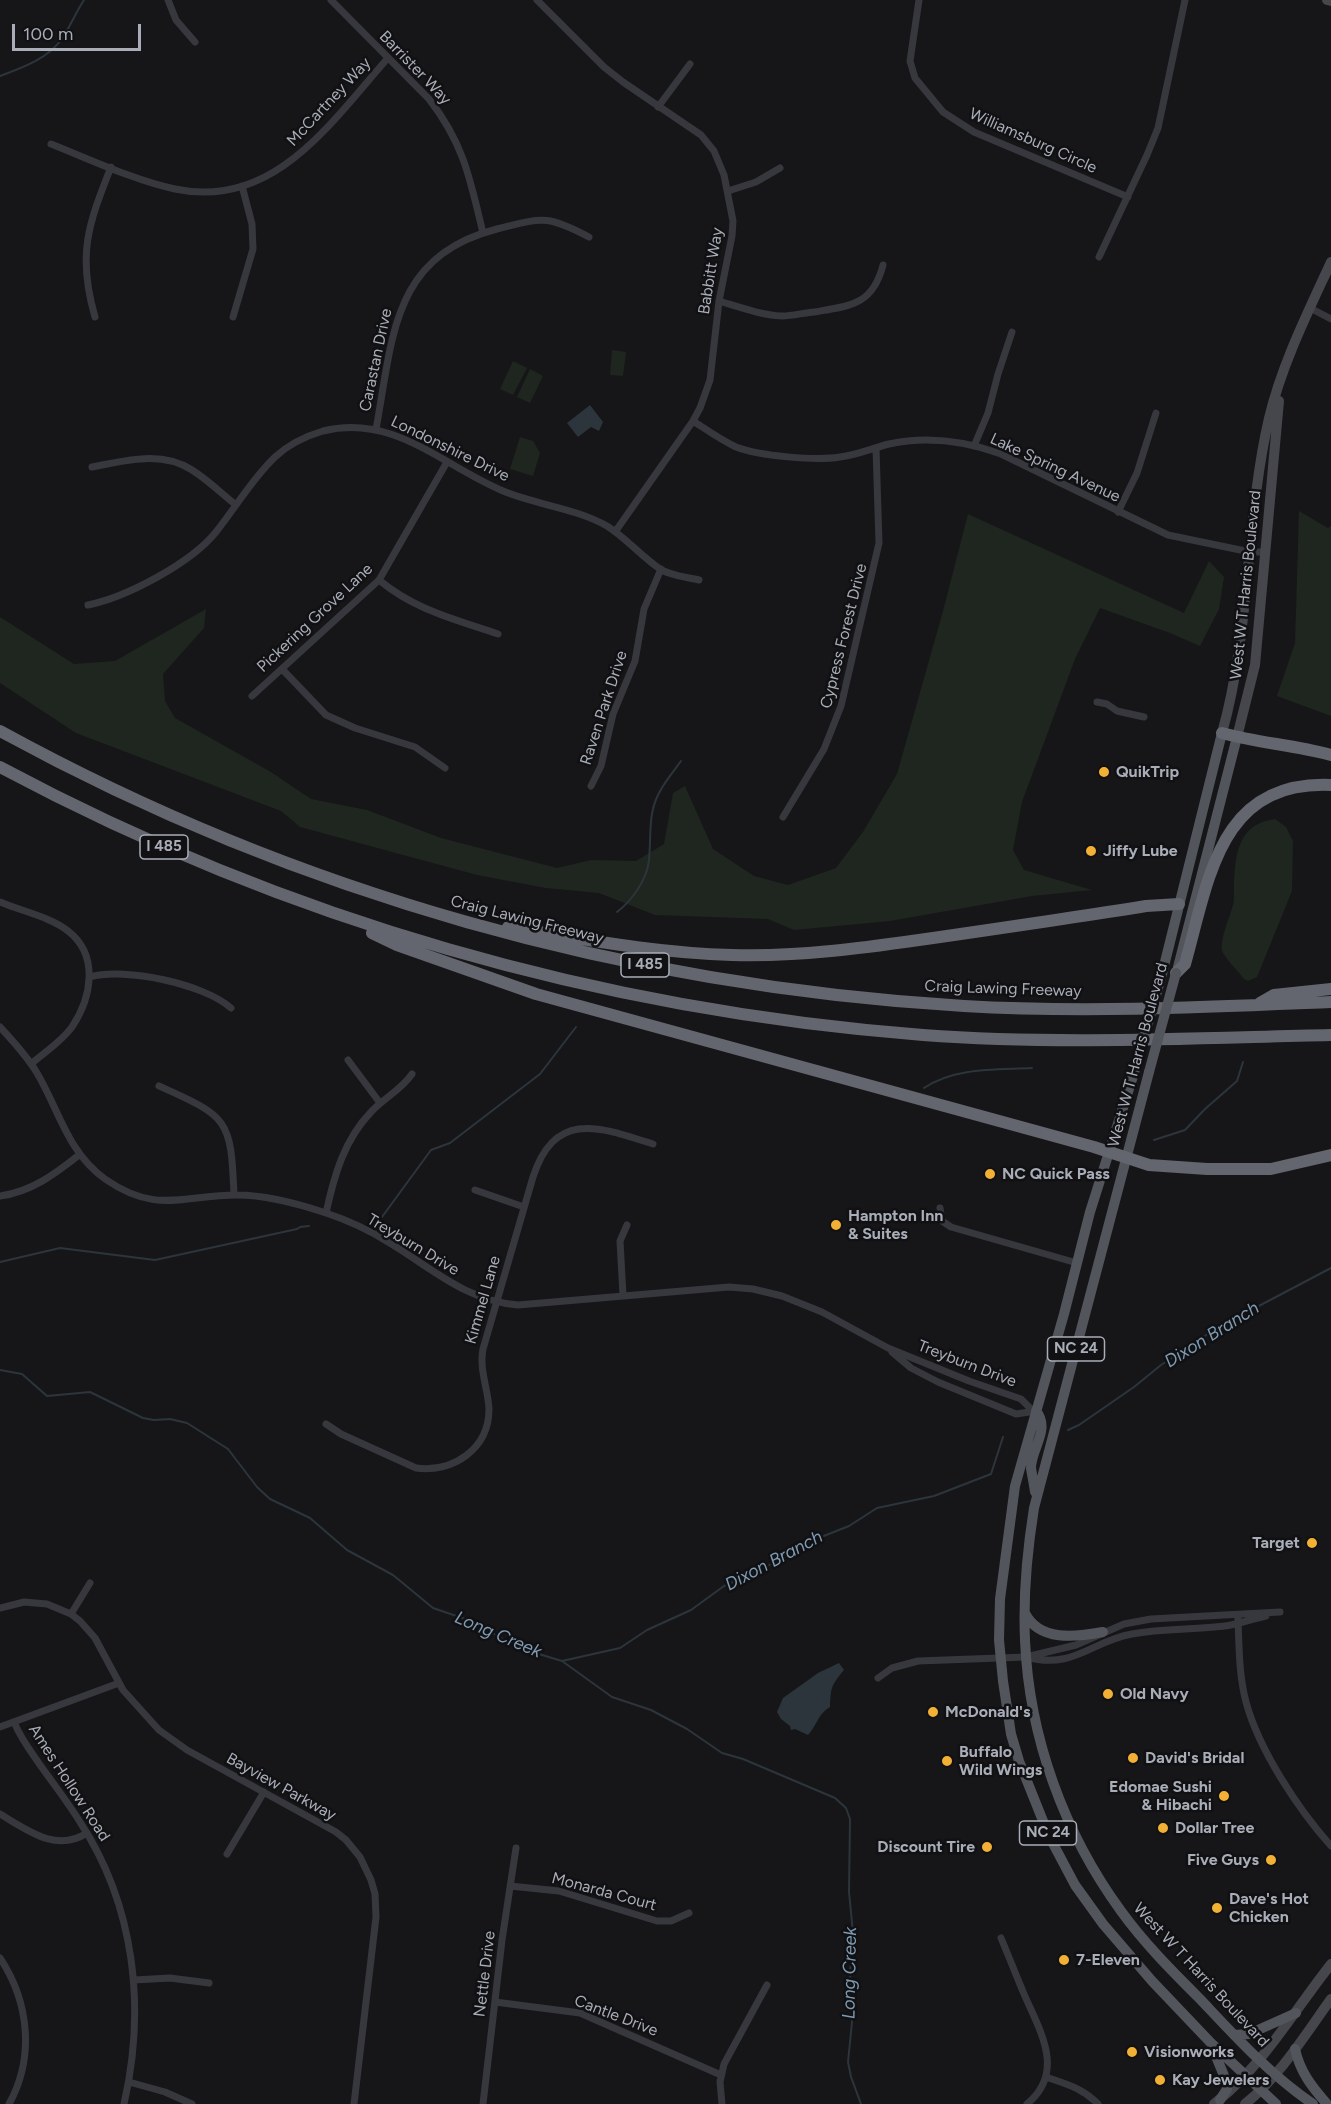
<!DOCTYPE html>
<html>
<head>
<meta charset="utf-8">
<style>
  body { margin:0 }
  #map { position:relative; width:1331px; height:2104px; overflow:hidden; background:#161618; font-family:Figtree,sans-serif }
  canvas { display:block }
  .scale { position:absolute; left:12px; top:24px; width:129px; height:27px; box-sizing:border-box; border:3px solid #a8adb8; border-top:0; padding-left:8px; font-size:18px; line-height:21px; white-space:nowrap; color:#a8adb8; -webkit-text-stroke:4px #111113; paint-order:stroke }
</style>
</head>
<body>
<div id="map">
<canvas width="1331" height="2104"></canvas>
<div class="scale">100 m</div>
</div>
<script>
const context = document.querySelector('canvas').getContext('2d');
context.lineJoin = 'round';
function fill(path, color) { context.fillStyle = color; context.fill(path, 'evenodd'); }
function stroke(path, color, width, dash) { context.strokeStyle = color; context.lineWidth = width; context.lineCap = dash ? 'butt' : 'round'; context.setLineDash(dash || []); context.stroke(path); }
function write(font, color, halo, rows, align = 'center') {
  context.font = font + ' Figtree,sans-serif'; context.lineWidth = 5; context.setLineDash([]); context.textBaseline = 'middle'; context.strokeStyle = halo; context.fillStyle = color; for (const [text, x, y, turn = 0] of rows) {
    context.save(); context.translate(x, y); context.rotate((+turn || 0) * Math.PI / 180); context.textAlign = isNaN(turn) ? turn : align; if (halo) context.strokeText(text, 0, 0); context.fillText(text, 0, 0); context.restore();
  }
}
const green = new Path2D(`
  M 612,350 L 626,352 L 623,376 L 610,375 Z
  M 513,361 L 527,368 L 513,395 L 500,389 Z
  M 530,369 L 543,376 L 530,403 L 517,397 Z
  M 520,437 L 533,441 L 540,453 L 533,476 L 510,469 Z
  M 1299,511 L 1328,528 L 1331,526 L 1331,716 L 1277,696 L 1295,643 Z
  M 968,514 L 1184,613 L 1209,561 L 1224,577 L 1219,609 L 1200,646 L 1170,633 L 1100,608 L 1075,659 L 1022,802 L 1013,850 L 1024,870 L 1092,890 L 1032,896 L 890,921 L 794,930 L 768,919 L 655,915 L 599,893 L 546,888 L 477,875 L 300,827 L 281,811 L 76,733 L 0,683 L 0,617 L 74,664 L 115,661 L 206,609 L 204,628 L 163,674 L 165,701 L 175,718 L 271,772 L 311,799 L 367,810 L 441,838 L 557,868 L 591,860 L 636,861 L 664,844 L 673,793 L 685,786 L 713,849 L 754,876 L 788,885 L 836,868 L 863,832 L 897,774 L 943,611 Z
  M 1275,819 L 1286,827 L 1293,841 L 1292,891 L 1257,977 L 1248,981 L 1244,979 C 1239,972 1223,956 1222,950 C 1220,939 1230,916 1233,905 C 1235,897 1233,889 1234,881 C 1236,851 1239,824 1275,819 Z`);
const water = new Path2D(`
  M 590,405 L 603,422 L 599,431 L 591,427 L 578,437 L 567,423 Z
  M 839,1663 L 844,1670 C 831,1686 831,1686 830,1707 C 817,1715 818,1724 808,1735 L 795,1729 L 791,1730 L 790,1726 L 781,1719 L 777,1712 L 783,1698 L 818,1673 Z`);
const stream = new Path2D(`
  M 0,76 C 22,68 50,58 63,37 C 71,25 76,12 84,0
  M 617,912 C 630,902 642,886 647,870 C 652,856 648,827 653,809 C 657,791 670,776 681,761
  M 924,1088 C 955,1067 997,1070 1032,1068
  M 1154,1140 L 1185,1130 L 1205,1109 L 1237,1081 L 1243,1062
  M 382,1217 L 431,1150 L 450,1143 L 540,1074 L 576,1027
  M 0,1262 L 60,1248 L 155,1260 L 297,1229 L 300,1227 L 309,1226
  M 0,1370 L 22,1374 L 47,1396 L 90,1392 L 143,1418 L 154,1420 L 170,1419 L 187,1423 L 228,1449 L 257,1487 L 270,1499 L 310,1518 L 347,1550 L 393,1575 L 433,1608 L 471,1621 L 519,1648 L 562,1661 L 612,1697 L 651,1710 L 687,1729 L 722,1753 L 743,1759 L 835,1798 L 846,1808 L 850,1819 L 849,1892 L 854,1943 L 850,1971 L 852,2022 L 848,2062 L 851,2077 L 861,2104
  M 1068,1430 L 1079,1425 L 1134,1387 L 1161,1365 L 1217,1328 L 1331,1268
  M 562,1661 L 620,1648 L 647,1630 L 691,1610 L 724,1586 L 763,1569 L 801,1545 L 849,1526 L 877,1508 L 934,1496 L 991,1474 L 1003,1437`);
const minor = new Path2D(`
  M 168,0 L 176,20 L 195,42
  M 331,0 L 429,99 C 464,144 470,179 483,233
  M 537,0 L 604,67 L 623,82 L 701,135 L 714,151 L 724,175 L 733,221 L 732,236 L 719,301 L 710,380 L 700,408 L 693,421 L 615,532
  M 919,0 L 910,61 L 915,78 L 943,112 L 974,132 L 1128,197
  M 658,107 L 690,64
  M 51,144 C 89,159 136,181 175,189 C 274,210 331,122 388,58
  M 728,191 L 756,182 L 780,168
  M 1099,257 L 1147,155 L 1158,128 L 1185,0
  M 719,301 C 739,307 761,315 782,316 C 792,316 803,313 814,312 C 850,306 873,305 883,265
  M 1310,308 L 1331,319
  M 95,317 C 77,255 88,225 111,167
  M 233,317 L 253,249 L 252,224 L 242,186
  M 693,421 C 707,430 721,440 736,447 C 760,456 815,461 840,457 C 857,455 873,448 889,444 C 927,436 965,441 1001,454 L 1168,535 L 1250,552 L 1266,552
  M 376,429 C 393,339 391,256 497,229 C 542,218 546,214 589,237
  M 974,446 L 988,413 L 998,374 L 1012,332
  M 92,467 C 125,461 161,450 192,470 C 208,480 222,494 236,505
  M 1118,512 L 1137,473 L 1156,413
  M 379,580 C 415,610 454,619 498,634
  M 88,605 C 127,597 191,563 216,532 C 236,507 252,479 275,457 C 288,445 306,436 323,431 C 393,413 443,466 503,491 C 537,505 575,508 607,526 C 626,538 641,556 660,569 C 671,576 687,577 699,580
  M 282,669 L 326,715 L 355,728 L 415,747 L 445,768
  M 252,696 L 379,580 L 447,462
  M 1097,702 L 1107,704 L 1117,711 L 1144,717
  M 591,786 L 601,766 L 613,714 L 635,661 L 644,609 L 661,569
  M 783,817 L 824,749 L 841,706 L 879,543 L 876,448
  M 0,902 C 21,911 51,917 68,931 C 99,955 92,997 72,1027 C 61,1042 45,1052 31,1064
  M 90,977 C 125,967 204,984 231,1008
  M 0,1027 C 13,1041 27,1056 37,1073 C 59,1110 68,1153 105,1179 C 157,1215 183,1195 237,1195 C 266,1195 299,1204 326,1213 C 347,1220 369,1230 388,1242 C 432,1268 464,1300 518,1305 L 729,1287 L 753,1289 L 782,1296 L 822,1312 L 888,1348 L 969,1381 L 1021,1399 L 1033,1411
  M 348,1060 L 380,1103
  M 159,1086 C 228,1117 231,1118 234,1195
  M 475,1190 L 524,1207
  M 0,1196 C 31,1192 55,1174 79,1155
  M 940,1208 L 942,1221 L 951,1227 L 1077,1263
  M 326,1213 C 334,1176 344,1140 371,1112 C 384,1098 401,1090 412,1074
  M 623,1295 L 620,1241 L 627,1225
  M 892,1352 L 911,1368 L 938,1382 L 1016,1414 L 1036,1411
  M 326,1424 L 341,1434 L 416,1468 C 453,1473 489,1449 489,1409 C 488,1388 479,1370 483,1349 L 533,1177 C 555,1109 600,1127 653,1144
  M 0,1608 L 24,1602 L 47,1604 L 71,1614 L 80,1621 L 95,1638 L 123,1690 L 159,1730 L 187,1750 L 336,1832 L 346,1840 L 360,1857 L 371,1880 L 375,1894 L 376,1917 L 354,2104
  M 71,1614 L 90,1583
  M 1238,1619 C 1239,1646 1239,1676 1246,1702 C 1259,1750 1298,1809 1331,1846
  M 1026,1657 C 1074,1670 1091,1641 1132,1634 C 1163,1628 1194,1630 1225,1626 C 1239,1624 1252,1619 1266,1616
  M 878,1678 L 892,1668 L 918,1661 L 1026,1657 L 1076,1645 L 1124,1624 L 1151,1619 L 1280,1612
  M 14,1722 C 20,1737 29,1749 38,1762 C 52,1782 67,1801 80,1822 C 135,1906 146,2008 124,2104
  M 0,1727 L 119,1683
  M 0,1814 C 27,1830 56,1853 87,1833
  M 227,1854 L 264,1792
  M 510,1886 L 559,1891 L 657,1921 L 671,1921 L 689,1913
  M 1001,1938 C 1009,1957 1016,1975 1024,1994 C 1040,2031 1066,2072 1027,2104
  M 0,1958 C 29,2002 35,2057 9,2104
  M 134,1980 L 170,1978 L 209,1983
  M 495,2002 L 580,2013 L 721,2075
  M 1046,2077 C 1066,2084 1083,2088 1098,2104
  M 129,2082 L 165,2092 L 192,2104
  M 483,2104 L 502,1940 L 516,1848
  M 722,2104 L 720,2082 L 724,2064 L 767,1985`);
const secondary = new Path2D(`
  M 1327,0 L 1331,1
  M 1222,733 C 1251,630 1245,522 1269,418 C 1282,364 1308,312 1331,262
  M 1237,737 L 1255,665 L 1279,401
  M 1214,2104 C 1263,2066 1293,2012 1331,1964
  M 1245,2104 C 1280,2076 1305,2035 1331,1999`);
const primary = new Path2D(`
  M 1178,967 L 1237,737
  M 1162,974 L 1222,733
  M 1149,1072 L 1034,1508 C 1027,1552 1023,1596 1025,1640 C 1029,1737 1064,1833 1121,1911 C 1144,1943 1172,1971 1200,1999 C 1235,2036 1270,2075 1313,2104
  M 1134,1073 L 1090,1212 L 1064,1314 L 1015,1486 L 1000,1599 L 999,1640 L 1003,1681 L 1011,1734 L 1019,1761 L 1049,1836 L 1075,1885 L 1103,1924 L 1152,1981 L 1211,2043 L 1276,2104
  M 1035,1492 C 1034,1484 1032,1475 1031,1468 C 1031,1449 1051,1429 1036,1411
  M 1025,1613 C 1039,1642 1076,1637 1103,1632
  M 1234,2035 L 1249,2034 L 1296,2013
  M 1213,2049 L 1227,2083 L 1227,2089 L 1220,2100
  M 1295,2049 C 1300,2072 1312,2087 1327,2104`);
const motorway = new Path2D(`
  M 0,731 C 297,894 627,986 964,1006 C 1086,1013 1209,1007 1331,1002
  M 1222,733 C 1258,743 1295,745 1331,755
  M 0,767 C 286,920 600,1010 923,1035 C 1059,1045 1195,1038 1331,1035
  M 508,927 C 583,939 656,953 732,955 C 802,957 871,947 940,937 C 1009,927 1078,917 1146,906 L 1179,904
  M 372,933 L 397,945 L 536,994 L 1094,1147 L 1149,1165 L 1207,1169 L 1271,1169 L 1331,1155
  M 1176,973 L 1185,964 C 1209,879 1219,780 1331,785
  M 1260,1003 L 1274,995 L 1331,989`);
const primaryBridge = new Path2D(`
  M 1149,1072 L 1176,973
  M 1134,1073 L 1162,974`);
const markers = [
  [1104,772,6,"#f2b134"],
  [1091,851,6,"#f2b134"],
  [990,1174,6,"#f2b134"],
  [836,1225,6,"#f2b134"],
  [1312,1543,6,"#f2b134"],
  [1108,1694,6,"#f2b134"],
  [933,1712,6,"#f2b134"],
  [1133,1758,6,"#f2b134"],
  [947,1761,6,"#f2b134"],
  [1224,1796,6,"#f2b134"],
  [1163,1828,6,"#f2b134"],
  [987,1847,6,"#f2b134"],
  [1271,1860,6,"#f2b134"],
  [1217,1908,6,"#f2b134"],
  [1064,1960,6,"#f2b134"],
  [1132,2052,6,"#f2b134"],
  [1160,2080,6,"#f2b134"]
];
const shields = [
  [164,847,48],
  [645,965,48],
  [1076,1349,57],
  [1048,1833,57]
];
const shieldNames = [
  ["I 485",164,847],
  ["I 485",645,965],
  ["NC 24",1076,1349],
  ["NC 24",1048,1833]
];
const streetNames = [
  ["Barrister Way",415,68,46],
  ["McCartney Way",329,102,-47],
  ["Williamsburg Circle",1033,141,24],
  ["Babbitt Way",711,271,-81],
  ["Carastan Drive",376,360,-78],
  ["Londonshire Drive",450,449,26],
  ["Lake Spring Avenue",1055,468,25],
  ["West W T Harris Boulevard",1246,585,-84],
  ["Pickering Grove Lane",315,618,-43],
  ["Cypress Forest Drive",844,636,-76],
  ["Raven Park Drive",604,708,-72],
  ["Craig Lawing Freeway",527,920,14],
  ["Craig Lawing Freeway",1003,989,2],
  ["West W T Harris Boulevard",1138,1055,-75],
  ["Treyburn Drive",413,1245,31],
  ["Kimmel Lane",483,1300,-74],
  ["Treyburn Drive",967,1364,21],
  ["Ames Hollow Road",69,1783,57],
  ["Bayview Parkway",281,1787,29],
  ["Monarda Court",604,1892,15],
  ["Nettle Drive",485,1974,-83],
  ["West W T Harris Boulevard",1201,1975,47],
  ["Cantle Drive",616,2016,21]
];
const poiNames = [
  ["QuikTrip",1116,772],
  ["Jiffy Lube",1103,851],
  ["NC Quick Pass",1002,1174],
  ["Hampton Inn",848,1216],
  ["& Suites",848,1234],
  ["Target",1300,1543,"right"],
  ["Old Navy",1120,1694],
  ["McDonald's",945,1712],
  ["Buffalo",959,1752],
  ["Wild Wings",959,1770],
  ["David's Bridal",1145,1758],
  ["Edomae Sushi",1212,1787,"right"],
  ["& Hibachi",1212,1805,"right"],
  ["Dollar Tree",1175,1828],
  ["Discount Tire",975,1847,"right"],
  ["Five Guys",1259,1860,"right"],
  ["Dave's Hot",1229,1899],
  ["Chicken",1229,1917],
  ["7-Eleven",1076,1960],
  ["Visionworks",1144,2052],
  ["Kay Jewelers",1172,2080]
];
const waterNames = [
  ["Dixon Branch",1212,1335,-32],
  ["Dixon Branch",774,1561,-28],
  ["Long Creek",498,1635,23],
  ["Long Creek",850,1973,-89]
];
fill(green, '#1e261f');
fill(water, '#2c353c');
stroke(stream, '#2c353c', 2);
stroke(minor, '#37383d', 7);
stroke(secondary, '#45474d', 10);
stroke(primary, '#53555c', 10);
stroke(motorway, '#63666e', 12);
stroke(primaryBridge, '#53555c', 10);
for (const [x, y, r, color] of markers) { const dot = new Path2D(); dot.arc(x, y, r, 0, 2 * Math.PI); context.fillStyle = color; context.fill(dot); stroke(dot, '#111113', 2); }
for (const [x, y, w] of shields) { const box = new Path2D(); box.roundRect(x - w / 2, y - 12, w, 24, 4.5); context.fillStyle = '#111113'; context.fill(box); stroke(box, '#a8adb8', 1.5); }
write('bold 15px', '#a8adb8', null, shieldNames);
write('16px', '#a8adb8', '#111113', streetNames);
write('bold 16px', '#a8adb8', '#111113', poiNames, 'left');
write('italic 18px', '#7f9bb3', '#111113', waterNames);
</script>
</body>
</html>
